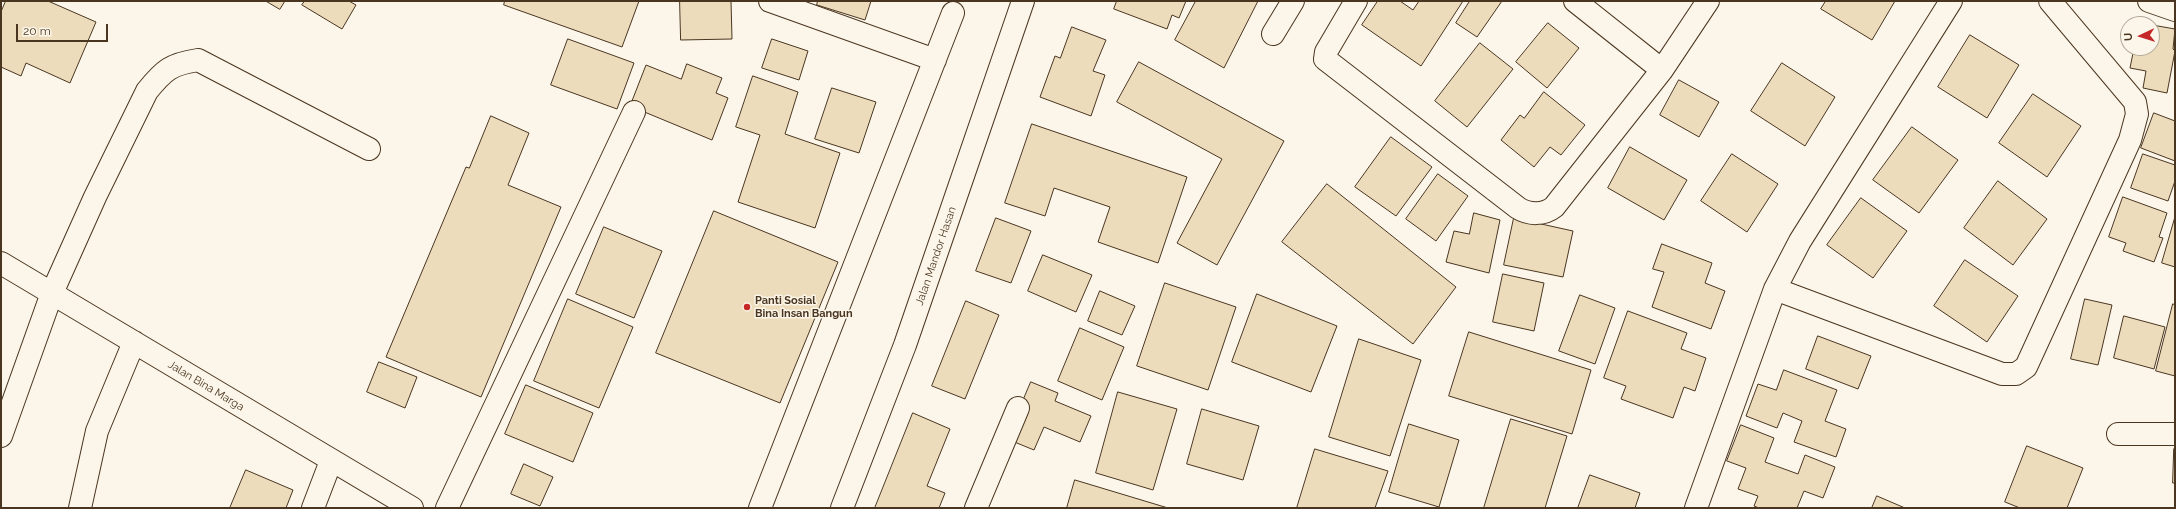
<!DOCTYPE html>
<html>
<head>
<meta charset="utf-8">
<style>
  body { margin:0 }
  #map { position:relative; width:2176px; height:509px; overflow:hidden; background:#fbf6e9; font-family:Raleway,sans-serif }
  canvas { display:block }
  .frame { position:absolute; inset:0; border:2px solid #4a3520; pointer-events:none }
  .north { position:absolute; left:2120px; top:16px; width:40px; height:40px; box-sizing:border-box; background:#fbf6e9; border:1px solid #b4a999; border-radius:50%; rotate:266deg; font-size:11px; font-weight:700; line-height:16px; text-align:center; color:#4a3520 }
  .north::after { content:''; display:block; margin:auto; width:14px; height:18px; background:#c62828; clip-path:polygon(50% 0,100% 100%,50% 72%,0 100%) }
  .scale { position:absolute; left:16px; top:24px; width:92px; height:18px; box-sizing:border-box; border:2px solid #4a3520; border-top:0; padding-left:5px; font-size:12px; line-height:14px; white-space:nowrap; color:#4a3520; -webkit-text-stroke:3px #fbf6e9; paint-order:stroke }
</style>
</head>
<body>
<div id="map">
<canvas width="2176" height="509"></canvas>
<div class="frame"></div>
<div class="north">U</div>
<div class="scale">20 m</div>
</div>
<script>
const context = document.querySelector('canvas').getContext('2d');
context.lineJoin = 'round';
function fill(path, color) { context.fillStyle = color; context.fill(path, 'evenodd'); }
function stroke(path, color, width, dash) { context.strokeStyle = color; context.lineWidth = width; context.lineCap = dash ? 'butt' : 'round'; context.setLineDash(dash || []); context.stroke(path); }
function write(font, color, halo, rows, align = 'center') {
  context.font = font + ' Raleway,sans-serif'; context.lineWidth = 3; context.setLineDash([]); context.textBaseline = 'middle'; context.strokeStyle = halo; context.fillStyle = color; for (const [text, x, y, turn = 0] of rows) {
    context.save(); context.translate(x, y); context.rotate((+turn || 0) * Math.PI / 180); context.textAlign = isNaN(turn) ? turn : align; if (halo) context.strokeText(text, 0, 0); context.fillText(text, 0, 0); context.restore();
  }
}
const building = new Path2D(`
  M 6,1 L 48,1 L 96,22 L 70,83 L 26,63 L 21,76 L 1,67 L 1,12 Z
  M 266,1 L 285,1 L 280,9 Z
  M 305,1 L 349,1 L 356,5 L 342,29 L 302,5 Z
  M 505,1 L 639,1 L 622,47 L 504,5 Z
  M 680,1 L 731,1 L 732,39 L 681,40 Z
  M 818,1 L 871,1 L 865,20 L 817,5 Z
  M 1117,1 L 1186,1 L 1179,18 L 1172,15 L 1167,29 L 1114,9 Z
  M 1196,1 L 1258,1 L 1224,68 L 1175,40 Z
  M 1378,1 L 1400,1 L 1413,10 L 1419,1 L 1463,1 L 1421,66 L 1362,25 Z
  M 1470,1 L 1502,1 L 1477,37 L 1456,23 Z
  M 1826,1 L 1895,1 L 1872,40 L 1821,9 Z
  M 1548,23 L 1579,48 L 1547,88 L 1516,62 Z
  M 2152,25 L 2175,29 L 2173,49 L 2175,51 L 2167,93 L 2143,88 L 2146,71 L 2130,68 L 2134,48 L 2152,48 Z
  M 1072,27 L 1106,40 L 1093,71 L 1105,75 L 1091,116 L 1040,97 L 1055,56 L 1060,58 Z
  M 1970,35 L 2019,65 L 1987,118 L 1938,87 Z
  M 568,39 L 634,63 L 617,109 L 551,85 Z
  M 772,39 L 808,51 L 799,80 L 762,68 Z
  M 1480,43 L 1513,69 L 1467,127 L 1435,101 Z
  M 1139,62 L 1284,141 L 1217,265 L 1177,243 L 1222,159 L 1117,102 Z
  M 1782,63 L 1835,97 L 1805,146 L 1751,111 Z
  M 687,64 L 722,78 L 716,93 L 728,98 L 712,140 L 630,106 L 646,65 L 681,79 Z
  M 753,76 L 798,92 L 785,134 L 840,153 L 815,228 L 738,202 L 760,135 L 736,127 Z
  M 1679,80 L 1719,102 L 1699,137 L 1660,115 Z
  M 832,88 L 876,102 L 859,153 L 815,139 Z
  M 1544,92 L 1585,125 L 1561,155 L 1550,147 L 1534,167 L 1501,140 L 1520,115 L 1524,118 Z
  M 2033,94 L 2081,126 L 2047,177 L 1999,143 Z
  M 2154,113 L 2175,121 L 2175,161 L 2141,148 Z
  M 491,116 L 529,133 L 508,185 L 561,207 L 481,397 L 386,357 L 466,167 L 469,168 Z
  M 1032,124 L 1187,177 L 1158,263 L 1098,242 L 1110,207 L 1054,188 L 1045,216 L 1005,203 Z
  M 1912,127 L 1958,160 L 1919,213 L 1873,180 Z
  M 1391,137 L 1432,167 L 1396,216 L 1355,187 Z
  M 1630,147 L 1687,180 L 1664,220 L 1608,188 Z
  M 1732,154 L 1778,184 L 1747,232 L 1701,201 Z
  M 2143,154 L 2175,165 L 2175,181 L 2168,201 L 2131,188 Z
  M 1438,174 L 1468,196 L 1436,241 L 1406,219 Z
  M 1998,181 L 2047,219 L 2013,265 L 1964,228 Z
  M 1327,184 L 1456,287 L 1413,344 L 1282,242 Z
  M 2123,197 L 2167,213 L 2159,237 L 2163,238 L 2154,262 L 2123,251 L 2126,243 L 2109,237 Z
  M 1861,198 L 1907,231 L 1873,278 L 1827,245 Z
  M 714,211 L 838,262 L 780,403 L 656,353 Z
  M 1474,213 L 1500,220 L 1489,273 L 1446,262 L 1454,231 L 1469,234 Z
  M 2175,217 L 2175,267 L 2162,263 Z
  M 996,218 L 1031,231 L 1011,283 L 976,271 Z
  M 1514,218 L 1573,231 L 1563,277 L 1504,265 Z
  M 604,227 L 662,251 L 634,318 L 576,294 Z
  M 1662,244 L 1712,263 L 1705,283 L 1725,291 L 1711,329 L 1652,307 L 1664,272 L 1653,269 Z
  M 1043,255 L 1092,275 L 1076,312 L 1028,291 Z
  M 1965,260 L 2018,296 L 1987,342 L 1934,306 Z
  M 1503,274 L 1544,283 L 1534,331 L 1493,322 Z
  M 1165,283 L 1236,307 L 1208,390 L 1137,366 Z
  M 1100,291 L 1135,306 L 1122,335 L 1088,321 Z
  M 1257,294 L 1337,326 L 1311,392 L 1232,362 Z
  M 1580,295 L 1615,308 L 1595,364 L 1559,351 Z
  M 568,299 L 633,327 L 599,408 L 534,381 Z
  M 2085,299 L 2112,305 L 2098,365 L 2071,359 Z
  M 966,301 L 999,315 L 965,399 L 932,386 Z
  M 2173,304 L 2175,305 L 2175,376 L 2156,371 Z
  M 1628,311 L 1687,333 L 1681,349 L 1706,358 L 1695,391 L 1684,387 L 1673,418 L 1621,399 L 1626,386 L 1604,378 Z
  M 2124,316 L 2165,327 L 2154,369 L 2114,358 Z
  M 1080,328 L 1124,347 L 1102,400 L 1058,381 Z
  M 1469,332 L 1591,370 L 1572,434 L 1449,396 Z
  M 1818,336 L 1871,356 L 1858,389 L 1806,369 Z
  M 1359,339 L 1421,360 L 1390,456 L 1329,437 Z
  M 379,362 L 417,377 L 405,408 L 367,392 Z
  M 1784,370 L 1837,390 L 1825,421 L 1846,429 L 1836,457 L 1794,442 L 1802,421 L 1783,413 L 1777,428 L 1746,416 L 1758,384 L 1776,390 Z
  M 1031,382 L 1058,393 L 1055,401 L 1091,416 L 1080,442 L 1044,427 L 1034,450 L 1007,439 Z
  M 526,385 L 593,413 L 573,462 L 505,434 Z
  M 1118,392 L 1177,409 L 1153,490 L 1096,473 Z
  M 1202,409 L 1259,426 L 1243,480 L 1187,464 Z
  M 913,413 L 950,429 L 927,486 L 945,493 L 939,508 L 875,508 Z
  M 1511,419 L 1567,436 L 1545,508 L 1484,508 Z
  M 1409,424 L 1459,440 L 1439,507 L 1389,492 Z
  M 1741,425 L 1774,438 L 1765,462 L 1798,474 L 1805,455 L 1835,467 L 1823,498 L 1804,491 L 1797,508 L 1759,508 L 1754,506 L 1758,496 L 1738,489 L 1746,468 L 1727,461 Z
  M 2027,446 L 2083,468 L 2067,508 L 2020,508 L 2005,502 Z
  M 1315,449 L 1388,471 L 1375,508 L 1297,508 Z
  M 2174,449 L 2175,450 L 2175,483 L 2173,483 Z
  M 524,464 L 553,477 L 540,506 L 511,494 Z
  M 246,470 L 293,490 L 286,508 L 230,508 Z
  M 1590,475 L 1640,493 L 1635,508 L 1578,508 Z
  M 1075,480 L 1168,508 L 1067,508 Z
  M 1877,496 L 1905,508 L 1872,508 Z`);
const minor = new Path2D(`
  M 770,1 L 935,60
  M 1356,1 L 1326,52 L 1325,59 L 1518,208 C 1529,215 1544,215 1554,207 L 1662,70 L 1708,1
  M 1575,1 L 1662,70
  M 2149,1 L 2175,10
  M 1273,34 L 1293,1
  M 1,263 L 412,508
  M 1775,289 L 2002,374 L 2016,374 L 2026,367 L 2130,140 L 2137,114 L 2135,102 L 2050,1
  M 2118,434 L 2175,434
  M 1,436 L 52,293 L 95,197 L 147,91 C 164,70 171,64 198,60 L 369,149
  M 80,508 L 97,431 L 134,342
  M 313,508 L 331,461
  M 447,508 L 634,112
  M 760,508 L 953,13
  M 842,508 L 905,345 L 1023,1
  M 976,508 L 1018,408
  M 1696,508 L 1775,289 L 1800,241 L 1951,1`);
const markers = [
  [747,307,4,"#c62828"]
];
const streetNames = [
  ["Jalan Mandor Hasan",936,256,-71],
  ["Jalan Bina Marga",206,386,31]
];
const poiNames = [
  ["Panti Sosial",755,301],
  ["Bina Insan Bangun",755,314]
];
fill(building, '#ecdcbc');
stroke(building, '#4a3520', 1);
stroke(minor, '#4a3520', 24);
stroke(minor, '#fbf6e9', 22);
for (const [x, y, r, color] of markers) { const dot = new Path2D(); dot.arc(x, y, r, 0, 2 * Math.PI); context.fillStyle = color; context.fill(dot); stroke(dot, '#fbf6e9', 1.5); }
write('11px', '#4a3520', '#fbf6e9', streetNames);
write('bold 11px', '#4a3520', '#fbf6e9', poiNames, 'left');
</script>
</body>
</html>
